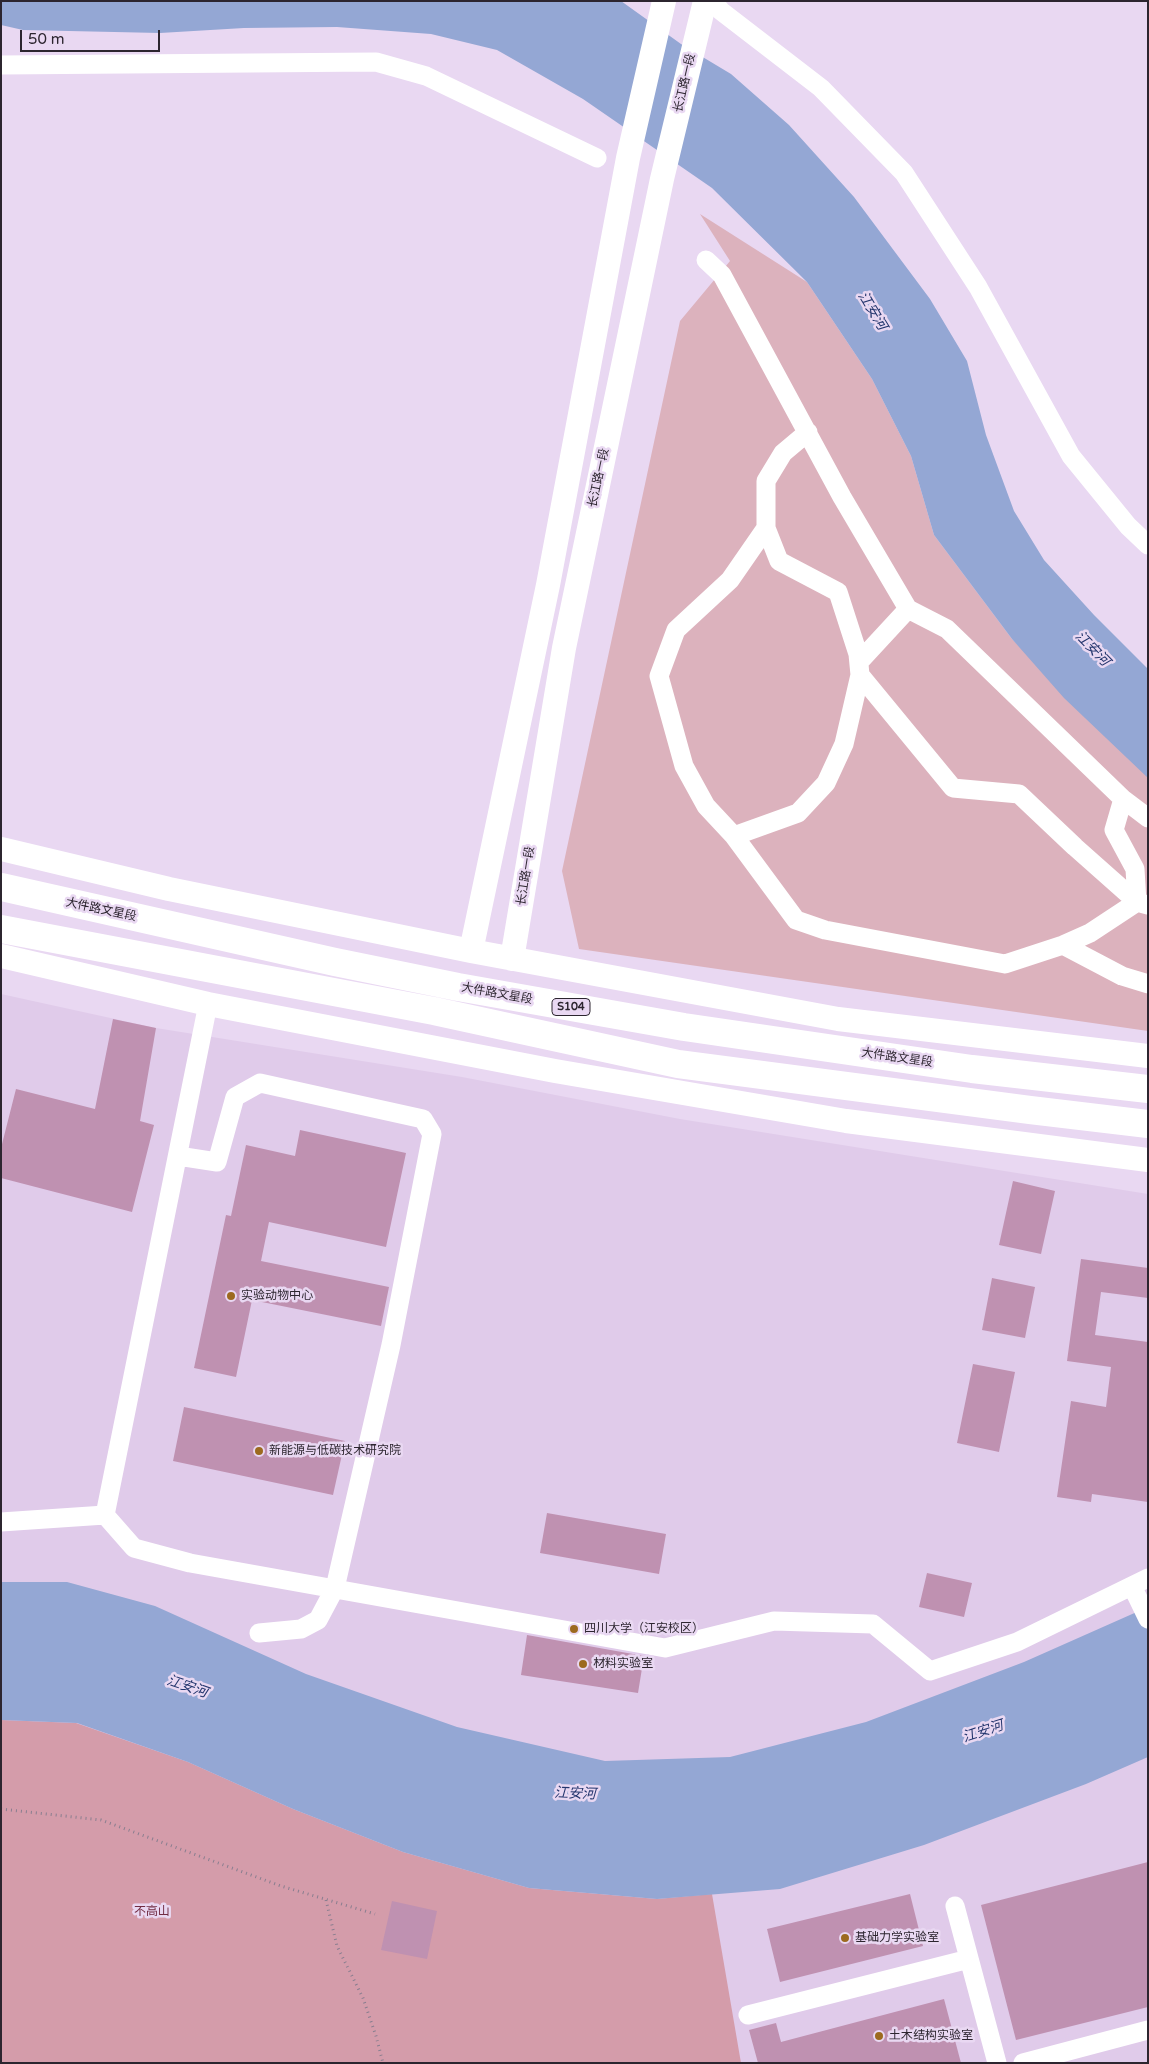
<!DOCTYPE html>
<html>
<head>
<meta charset="utf-8">
<style>
  body { margin:0 }
  #map { position:relative; width:1149px; height:2064px; overflow:hidden; background:#e9d8f2; font-family:"Varela Round",sans-serif }
  canvas { display:block }
  .frame { position:absolute; inset:0; border:2px solid #2c252f; pointer-events:none }
  .scale { position:absolute; left:20px; top:30px; width:140px; height:22px; box-sizing:border-box; border:2px solid #2c252f; border-top:0; padding-left:6px; font-size:15px; line-height:18px; white-space:nowrap; color:#2c252f; -webkit-text-stroke:4px #e9d8f2; paint-order:stroke }
</style>
</head>
<body>
<div id="map">
<canvas width="1149" height="2064"></canvas>
<div class="frame"></div>
<div class="scale">50 m</div>
</div>
<script>
const context = document.querySelector('canvas').getContext('2d');
context.lineJoin = 'round';
function fill(path, color) { context.fillStyle = color; context.fill(path, 'evenodd'); }
function stroke(path, color, width, dash) { context.strokeStyle = color; context.lineWidth = width; context.lineCap = dash ? 'butt' : 'round'; context.setLineDash(dash || []); context.stroke(path); }
function write(font, color, halo, rows, align = 'center') {
  context.font = font + ' "Varela Round","Noto Sans SC",sans-serif'; context.lineWidth = 5; context.setLineDash([]); context.textBaseline = 'middle'; context.strokeStyle = halo; context.fillStyle = color; for (const [text, x, y, turn = 0] of rows) {
    context.save(); context.translate(x, y); context.rotate((+turn || 0) * Math.PI / 180); context.textAlign = isNaN(turn) ? turn : align; if (halo) context.strokeText(text, 0, 0); context.fillText(text, 0, 0); context.restore();
  }
}
const built = new Path2D(`
  M 1,994 L 156,1028 L 462,1077 L 680,1119 L 1148,1194 L 1148,2063 L 1,2063 Z`);
const green = new Path2D(`
  M 700,214 L 807,282 L 872,379 L 911,456 L 934,535 L 1012,639 L 1148,775 L 1148,1031 L 579,949 L 562,871 L 680,321 L 730,261 Z`);
const forest = new Path2D(`
  M 1,1720 L 76,1723 L 188,1762 L 293,1809 L 403,1852 L 529,1888 L 657,1899 L 712,1894 L 741,2063 L 1,2063 Z`);
const water = new Path2D(`
  M 1,1 L 621,1 L 681,44 L 731,74 L 789,125 L 854,197 L 930,299 L 967,361 L 986,435 L 1014,511 L 1044,560 L 1094,615 L 1148,669 L 1148,778 L 1064,698 L 1012,639 L 934,535 L 911,456 L 872,379 L 807,282 L 712,188 L 583,99 L 497,50 L 431,34 L 337,27 L 244,28 L 160,33 L 23,30 L 1,25 Z
  M 1,1582 L 67,1582 L 155,1606 L 306,1674 L 457,1727 L 605,1761 L 730,1757 L 866,1722 L 1024,1662 L 1148,1607 L 1148,1757 L 1086,1784 L 924,1845 L 780,1889 L 657,1899 L 529,1888 L 403,1852 L 293,1809 L 188,1762 L 77,1723 L 1,1720 Z`);
const building = new Path2D(`
  M 113,1019 L 156,1028 L 140,1121 L 154,1125 L 132,1212 L 1,1178 L 1,1148 L 16,1089 L 95,1109 Z
  M 300,1130 L 406,1153 L 386,1247 L 269,1222 L 261,1261 L 389,1287 L 381,1326 L 252,1300 L 236,1377 L 194,1368 L 226,1215 L 231,1216 L 246,1145 L 295,1156 Z
  M 1013,1181 L 1055,1191 L 1041,1254 L 999,1245 Z
  M 1081,1259 L 1148,1268 L 1148,1298 L 1101,1292 L 1095,1335 L 1148,1342 L 1148,1502 L 1092,1494 L 1091,1502 L 1057,1497 L 1071,1401 L 1106,1407 L 1111,1367 L 1067,1361 Z
  M 992,1278 L 1035,1287 L 1025,1338 L 982,1330 Z
  M 973,1364 L 1015,1372 L 999,1452 L 957,1443 Z
  M 184,1407 L 345,1441 L 333,1495 L 173,1461 Z
  M 547,1513 L 666,1534 L 659,1574 L 540,1553 Z
  M 927,1573 L 972,1583 L 964,1617 L 919,1607 Z
  M 527,1635 L 644,1656 L 638,1693 L 521,1675 Z
  M 1148,1862 L 1148,2007 L 1016,2040 L 981,1905 Z
  M 910,1894 L 923,1946 L 780,1982 L 767,1929 Z
  M 392,1901 L 437,1911 L 427,1959 L 381,1950 Z
  M 944,1999 L 961,2063 L 758,2063 L 749,2030 L 776,2023 L 781,2042 Z`);
const path = new Path2D(`
  M 1,1809 L 101,1820 L 281,1886 L 375,1914
  M 326,1900 L 337,1946 L 363,1998 L 376,2036 L 383,2063`);
const minor = new Path2D(`
  M 713,1 L 721,11 L 821,88 L 904,173 L 978,287 L 1071,456 L 1128,526 L 1148,545
  M 1,65 L 376,62 L 426,76 L 597,158
  M 706,260 L 722,275 L 842,497 L 908,609 L 947,629 L 1123,799 L 1114,830 L 1135,869 L 1137,902
  M 808,432 L 783,453 L 766,481 L 766,528 L 730,580 L 676,630 L 659,676 L 684,766 L 706,806 L 734,836 L 796,920 L 825,930 L 1005,964 L 1063,945 L 1090,933 L 1137,902 L 1148,905
  M 859,662 L 908,609
  M 860,675 L 953,788 L 1019,794 L 1075,847 L 1137,902
  M 1123,799 L 1148,818
  M 734,836 L 798,813 L 826,783 L 844,744 L 860,675 L 858,654 L 838,592 L 779,561 L 766,528
  M 1063,945 L 1122,976 L 1148,984
  M 178,1156 L 217,1162 L 235,1097 L 260,1083 L 423,1119 L 432,1134 L 391,1345 L 335,1588 L 318,1620 L 301,1629 L 259,1633
  M 105,1515 L 134,1548 L 190,1563 L 665,1648 L 774,1621 L 873,1624 L 930,1671 L 1017,1642 L 1148,1578
  M 1,1522 L 105,1515 L 208,1004
  M 1132,1586 L 1148,1619
  M 955,1906 L 997,2063
  M 748,2015 L 969,1959
  M 1023,2063 L 1148,2030`);
const tertiary = new Path2D(`
  M 1,849 L 169,889 L 471,951 L 838,1019 L 1148,1056
  M 471,951 L 548,585 L 628,158 L 664,1
  M 1,956 L 208,1004 L 555,1071 L 846,1121 L 1148,1160
  M 512,959 L 564,648 L 662,179 L 705,1`);
const primary = new Path2D(`
  M 1,887 L 335,962 L 458,987 L 684,1027 L 972,1069 L 1148,1089
  M 1,929 L 434,1011 L 678,1064 L 1030,1110 L 1148,1124`);
const markers = [
  [231,1296,5,"#9c6a1f"],
  [259,1451,5,"#9c6a1f"],
  [574,1629,5,"#9c6a1f"],
  [583,1664,5,"#9c6a1f"],
  [845,1938,5,"#9c6a1f"],
  [879,2036,5,"#9c6a1f"]
];
const shields = [
  [571,1007,38]
];
const shieldNames = [
  ["S104",571,1007]
];
const streetNames = [
  ["长江路一段",685,83,-77],
  ["长江路一段",599,478,-78],
  ["长江路一段",526,876,-81],
  ["大件路文星段",101,910,12],
  ["大件路文星段",497,994,10],
  ["大件路文星段",897,1058,8]
];
const poiNames = [
  ["实验动物中心",241,1296],
  ["新能源与低碳技术研究院",269,1451],
  ["四川大学（江安校区）",584,1629],
  ["材料实验室",593,1664],
  ["基础力学实验室",855,1938],
  ["土木结构实验室",889,2036]
];
const parkNames = [
  ["不高山",152,1912]
];
const waterNames = [
  ["江安河",872,311,59],
  ["江安河",1092,649,46],
  ["江安河",187,1687,19],
  ["江安河",983,1732,-18],
  ["江安河",575,1794,2]
];
fill(built, '#e0cbea');
fill(green, '#dcb2bd');
fill(forest, '#d49caa');
fill(water, '#94a7d4');
fill(building, '#bf91b1');
stroke(path, '#897e8f', 3, [1, 4]);
stroke(minor, '#fff', 19);
stroke(tertiary, '#fff', 24);
stroke(primary, '#fff', 28);
for (const [x, y, r, color] of markers) { const dot = new Path2D(); dot.arc(x, y, r, 0, 2 * Math.PI); context.fillStyle = color; context.fill(dot); stroke(dot, '#e9d8f2', 2); }
for (const [x, y, w] of shields) { const box = new Path2D(); box.roundRect(x - w / 2, y - 8.5, w, 17, 4); context.fillStyle = '#e9d8f2'; context.fill(box); stroke(box, '#2c252f', 1); }
write('bold 11px', '#2c252f', null, shieldNames);
write('12px', '#2c252f', '#e9d8f2', streetNames);
write('12px', '#2c252f', '#e9d8f2', poiNames, 'left');
write('12px', '#712c43', '#e9d8f2', parkNames);
write('italic 14px', '#23356d', '#e9d8f2', waterNames);
</script>
</body>
</html>
